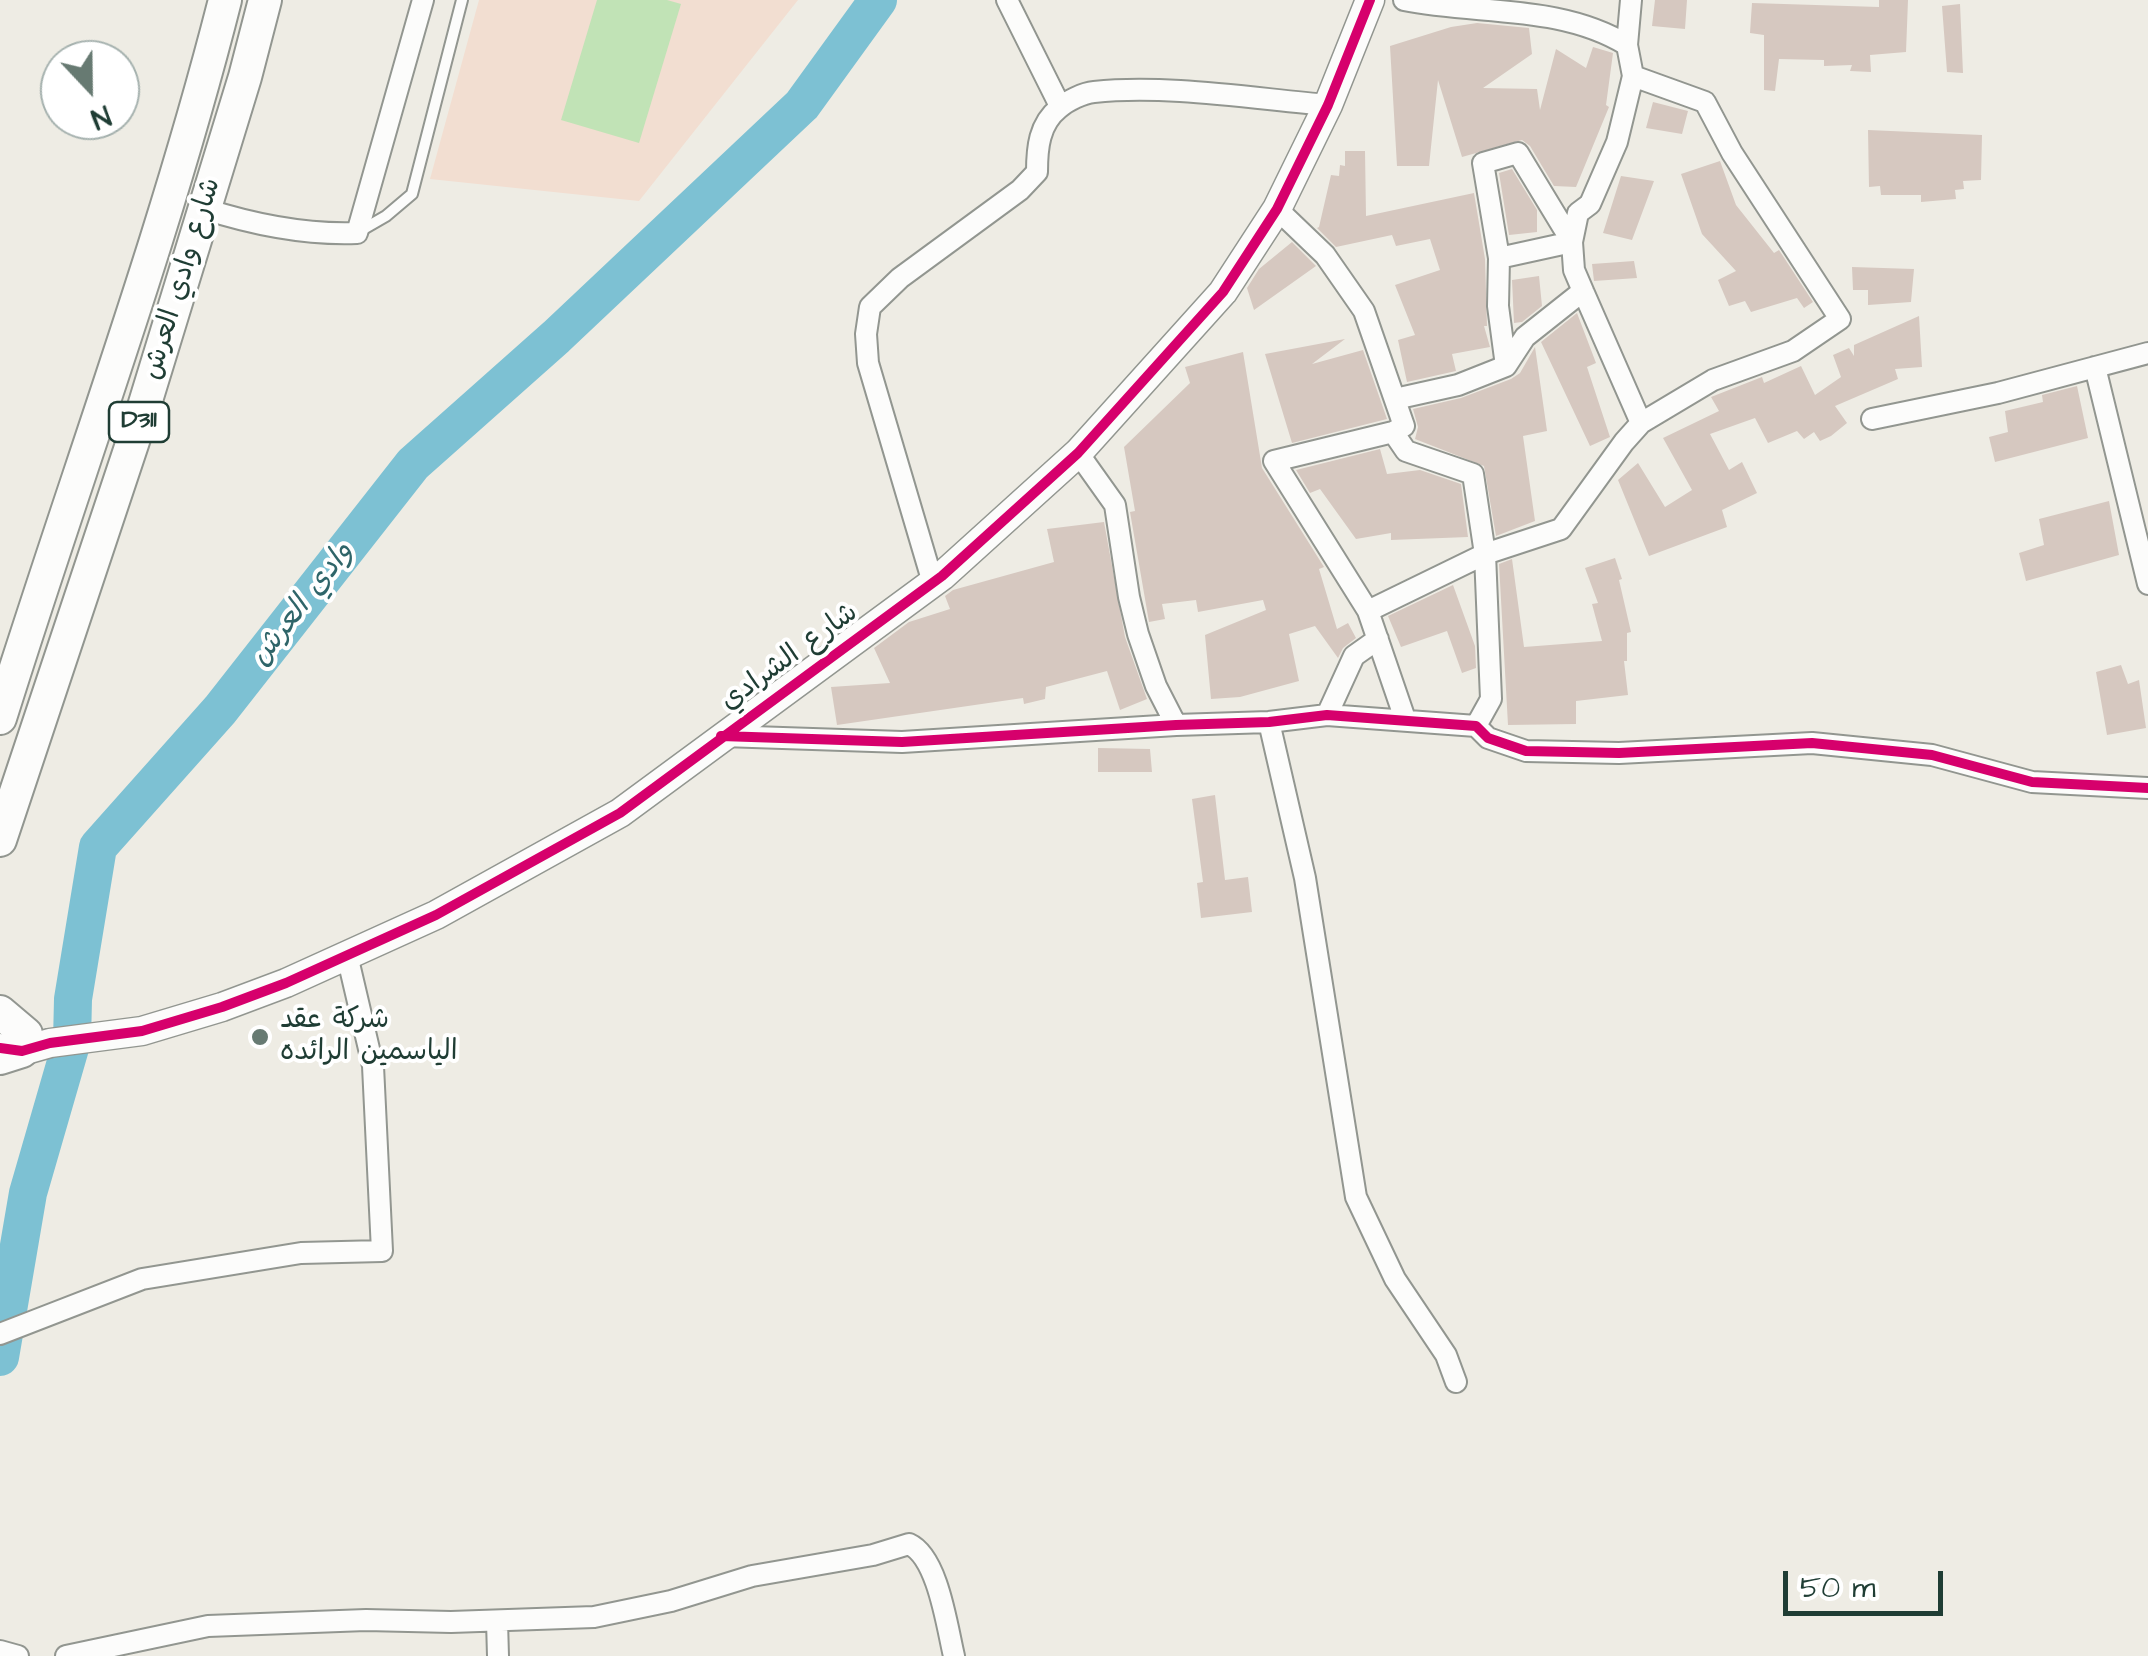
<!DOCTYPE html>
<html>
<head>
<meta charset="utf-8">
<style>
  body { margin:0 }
  #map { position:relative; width:2148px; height:1656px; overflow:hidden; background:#eeece4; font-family:"Architects Daughter",sans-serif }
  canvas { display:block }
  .north { position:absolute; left:40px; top:40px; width:100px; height:100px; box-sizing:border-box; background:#fff; border:2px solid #a5b1ae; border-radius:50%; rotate:158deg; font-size:28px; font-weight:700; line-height:40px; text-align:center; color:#1f3d34 }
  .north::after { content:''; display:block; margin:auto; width:35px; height:45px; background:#677a72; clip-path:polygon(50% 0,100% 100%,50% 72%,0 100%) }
  .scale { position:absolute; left:1783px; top:1571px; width:160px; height:45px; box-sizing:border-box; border:5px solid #1f3d34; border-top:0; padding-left:12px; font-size:30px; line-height:35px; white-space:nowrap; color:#1f3d34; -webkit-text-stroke:8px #fff; paint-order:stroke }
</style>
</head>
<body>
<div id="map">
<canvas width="2148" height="1656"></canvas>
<div class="north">N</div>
<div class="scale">50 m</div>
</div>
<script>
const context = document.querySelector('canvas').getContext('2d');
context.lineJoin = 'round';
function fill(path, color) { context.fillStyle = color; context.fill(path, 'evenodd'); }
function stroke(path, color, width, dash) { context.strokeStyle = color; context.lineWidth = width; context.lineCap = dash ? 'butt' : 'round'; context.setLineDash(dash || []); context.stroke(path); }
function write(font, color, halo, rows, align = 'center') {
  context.font = font + ' "Architects Daughter","Playpen Sans Arabic",sans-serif'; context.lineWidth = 8; context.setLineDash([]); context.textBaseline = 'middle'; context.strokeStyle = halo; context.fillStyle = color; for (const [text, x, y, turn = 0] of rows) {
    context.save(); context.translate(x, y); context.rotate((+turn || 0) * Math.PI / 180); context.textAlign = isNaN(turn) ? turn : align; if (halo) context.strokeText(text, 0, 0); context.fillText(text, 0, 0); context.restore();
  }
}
const built = new Path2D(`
  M 479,0 L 798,0 L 639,201 L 430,179 Z`);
const green = new Path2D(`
  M 597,0 L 667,0 L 681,4 L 639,143 L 561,120 Z`);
const river = new Path2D(`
  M 0,1357 L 28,1193 L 72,1041 L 73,999 L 98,847 L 220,710 L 413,464 L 556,337 L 802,105 L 878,0`);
const building = new Path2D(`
  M 1655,0 L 1687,0 L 1685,29 L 1652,26 Z
  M 1879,0 L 1908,0 L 1906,52 L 1870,55 L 1871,72 L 1850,71 L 1852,65 L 1824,66 L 1824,60 L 1779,59 L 1775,91 L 1764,90 L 1764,35 L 1750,33 L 1752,3 L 1879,7 Z
  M 1960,4 L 1963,73 L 1947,72 L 1942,6 Z
  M 1477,23 L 1529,28 L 1532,54 L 1483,88 L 1537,89 L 1540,110 L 1556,49 L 1586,68 L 1593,47 L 1613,53 L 1606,105 L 1609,107 L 1576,187 L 1554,186 L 1530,146 L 1522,140 L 1462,157 L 1438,80 L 1429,166 L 1397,166 L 1390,46 L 1451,27 Z
  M 1653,102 L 1688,111 L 1682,134 L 1646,128 Z
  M 1868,130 L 1982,135 L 1981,180 L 1963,181 L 1964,189 L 1955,190 L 1956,199 L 1921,202 L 1921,195 L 1881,195 L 1880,186 L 1869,187 Z
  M 1345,151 L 1365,151 L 1366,216 L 1474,193 L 1485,259 L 1487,326 L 1484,326 L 1490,347 L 1452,354 L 1456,371 L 1407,382 L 1398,340 L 1415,335 L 1395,285 L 1440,270 L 1430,239 L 1396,246 L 1392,235 L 1336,247 L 1317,228 L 1319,227 L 1331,175 L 1339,176 L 1340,165 L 1345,166 Z
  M 1720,161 L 1736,205 L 1774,253 L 1779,250 L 1813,302 L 1804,308 L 1797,298 L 1751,312 L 1745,301 L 1729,306 L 1718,280 L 1736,271 L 1702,234 L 1681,174 Z
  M 1512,169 L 1537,210 L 1537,232 L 1509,235 L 1499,173 Z
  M 1621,176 L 1654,181 L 1632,240 L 1603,233 Z
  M 1292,242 L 1316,266 L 1254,310 L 1247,288 L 1259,269 Z
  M 1634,261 L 1637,278 L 1594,281 L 1592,264 Z
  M 1852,267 L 1914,269 L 1911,302 L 1868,305 L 1868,290 L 1853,290 Z
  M 1539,276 L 1542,306 L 1522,322 L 1514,323 L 1512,280 Z
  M 1577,313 L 1596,363 L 1587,367 L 1610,437 L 1590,446 L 1541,342 Z
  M 1919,316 L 1922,367 L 1895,369 L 1898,379 L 1835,406 L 1847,423 L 1831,436 L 1820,441 L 1814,432 L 1804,439 L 1797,431 L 1768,443 L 1755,418 L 1710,434 L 1729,470 L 1742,462 L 1757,493 L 1722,510 L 1727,527 L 1649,556 L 1618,480 L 1638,463 L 1665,507 L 1692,490 L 1663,438 L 1719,411 L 1711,397 L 1762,377 L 1764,383 L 1801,366 L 1815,395 L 1841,377 L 1833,355 L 1849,348 L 1854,356 L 1854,345 Z
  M 1345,339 L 1312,364 L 1363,350 L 1387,419 L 1292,443 L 1265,354 Z
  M 1535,347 L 1547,431 L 1523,436 L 1535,521 L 1496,536 L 1484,466 L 1415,439 L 1418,427 L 1413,409 L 1461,398 L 1511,379 L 1520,373 Z
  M 1243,352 L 1262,468 L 1324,567 L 1319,569 L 1337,629 L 1348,623 L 1356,638 L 1343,648 L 1338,658 L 1315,626 L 1289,634 L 1299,681 L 1240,697 L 1211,699 L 1205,635 L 1266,610 L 1263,600 L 1198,612 L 1196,600 L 1162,604 L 1165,619 L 1149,622 L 1130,512 L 1135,511 L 1124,447 L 1190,383 L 1185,367 Z
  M 2077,386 L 2088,438 L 1995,462 L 1989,437 L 2008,432 L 2005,411 L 2043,402 L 2042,395 Z
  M 1380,449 L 1387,474 L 1420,470 L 1461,484 L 1468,537 L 1391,540 L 1391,533 L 1356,539 L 1320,489 L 1310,493 L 1296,470 Z
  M 2109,501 L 2119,555 L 2026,581 L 2019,553 L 2044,545 L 2039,519 Z
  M 1104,522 L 1125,637 L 1147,699 L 1120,710 L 1107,671 L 1046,687 L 1045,699 L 1024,704 L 1023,698 L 837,725 L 831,687 L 890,683 L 874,648 L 909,622 L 950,609 L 945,596 L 953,590 L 1054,562 L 1047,529 Z
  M 1615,558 L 1622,579 L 1619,580 L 1631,632 L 1627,633 L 1627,661 L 1624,661 L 1628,695 L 1576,701 L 1576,724 L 1508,725 L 1499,564 L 1512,559 L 1524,647 L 1602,641 L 1592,604 L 1598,603 L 1585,568 Z
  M 1453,585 L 1475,646 L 1476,668 L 1462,673 L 1447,631 L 1401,647 L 1388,616 Z
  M 2121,665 L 2128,684 L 2139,680 L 2146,728 L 2107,735 L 2096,672 Z
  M 1098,748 L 1150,749 L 1152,772 L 1098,772 Z
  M 1215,795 L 1225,880 L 1248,877 L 1252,912 L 1201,918 L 1197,883 L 1203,882 L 1192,799 Z`);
const lane = new Path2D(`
  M 360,231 L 386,216 L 412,194 L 462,0`);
const street = new Path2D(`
  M 1007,0 L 1060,106
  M 1404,0 C 1478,15 1560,4 1627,45 L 1631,0
  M 1627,45 L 1633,76 L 1617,142 L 1590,204 L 1578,213 L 1572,242 L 1574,270 L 1583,291 L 1641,423 L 1713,380 L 1793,351 L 1840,319 L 1732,153 L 1705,102 L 1633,76
  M 205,209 C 255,225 304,235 357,233 L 423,0
  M 1277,209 L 1325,255 L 1364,311 L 1404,426 L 1393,432 L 1274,461 L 1368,611 L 1405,719
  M 1499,258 L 1572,242 L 1518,153 L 1483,163 L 1499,258 L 1498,306 L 1506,366
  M 2095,367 L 2148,584
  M 1395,399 L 1458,385 L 1506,366 L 1525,337 L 1583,291
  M 1872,419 L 1998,393 L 2148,353
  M 1393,432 L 1406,451 L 1473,474 L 1485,554 L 1491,699 L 1476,726
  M 1078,453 L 1115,505 L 1129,597 L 1138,634 L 1156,686 L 1176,725
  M 933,583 L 868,363 L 866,334 L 870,307 L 900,278 L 1020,190 L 1037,172 C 1037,148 1039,124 1059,108 C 1067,101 1083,93 1094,92 C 1165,84 1256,99 1328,105
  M 1368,611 L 1485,554 L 1561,529 L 1624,442 L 1641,423
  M 1327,715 L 1354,656 L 1378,639
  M 1269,722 L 1305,878 L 1356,1197 L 1395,1279 L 1446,1355 L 1456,1382
  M 723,736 L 902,742 L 1176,725 L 1269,722 L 1327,715 L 1476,726 L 1488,738 L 1526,751 L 1619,753 L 1812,743 L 1932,755 L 2032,782 L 2148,788
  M 0,1334 L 142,1279 L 301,1253 L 382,1251 L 373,1066 L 347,955
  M 497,1621 L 498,1656
  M 0,1651 L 18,1656
  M 66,1656 L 208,1626 L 366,1620 L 451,1622 L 594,1617 L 671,1601 L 752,1576 L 873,1555 L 909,1544 C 938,1557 947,1627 954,1656`);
const secondary = new Path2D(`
  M 0,1048 L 22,1051 L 50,1043 L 142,1031 L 222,1007 L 286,983 L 436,915 L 620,813 L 942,576 L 1078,453 L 1223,292 L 1277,209 L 1328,105 L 1370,0`);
const primary = new Path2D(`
  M 0,718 C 75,478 163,244 225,0
  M 0,840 L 139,423 L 245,77 L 265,0
  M 0,1012 L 26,1034
  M 0,1058 L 22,1051`);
const cycleway = new Path2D(`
  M 721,736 L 902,742 L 1176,725 L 1269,722 L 1327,715 L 1476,726 L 1488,738 L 1526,751 L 1619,753 L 1812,743 L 1932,755 L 2032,782 L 2148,788
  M 0,1048 L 22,1051 L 50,1043 L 142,1031 L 222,1007 L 286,983 L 436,915 L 620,813 L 942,576 L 1078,453 L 1223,292 L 1277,209 L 1328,105 L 1370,0`);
const markers = [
  [260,1037,10,"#677a72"]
];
const shields = [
  [139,422,60]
];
const shieldNames = [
  ["D311",139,422]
];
const streetNames = [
  ["شارع وادي العرش",183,279,-73],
  ["شارع الشرادي",790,658,-36]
];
const poiNames = [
  ["شرکة عقد",280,1021],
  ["الیاسمین الرائدہ",280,1053]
];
const waterNames = [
  ["وادي العرش",303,605,-52]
];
fill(built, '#f2ded1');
fill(green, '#c1e3b6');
stroke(river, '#7dc1d3', 38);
fill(building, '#d6c8c0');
stroke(lane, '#929690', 14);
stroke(street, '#929690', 24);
stroke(secondary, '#929690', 31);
stroke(primary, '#929690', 36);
stroke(lane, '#fcfcfb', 10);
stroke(street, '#fcfcfb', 20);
stroke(secondary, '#fcfcfb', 28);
stroke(primary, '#fcfcfb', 32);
stroke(cycleway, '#d6006c', 10);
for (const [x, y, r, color] of markers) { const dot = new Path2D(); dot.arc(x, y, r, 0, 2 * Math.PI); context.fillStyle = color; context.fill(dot); stroke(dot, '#fff', 4); }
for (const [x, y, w] of shields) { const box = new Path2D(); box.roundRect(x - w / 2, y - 20, w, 40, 8); context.fillStyle = '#fff'; context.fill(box); stroke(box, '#1f3d34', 2.5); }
write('bold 25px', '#1f3d34', null, shieldNames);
write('28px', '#1f3d34', '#fff', streetNames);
write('28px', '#1f3d34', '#fff', poiNames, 'left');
write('italic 30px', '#2f6569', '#fff', waterNames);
</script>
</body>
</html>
